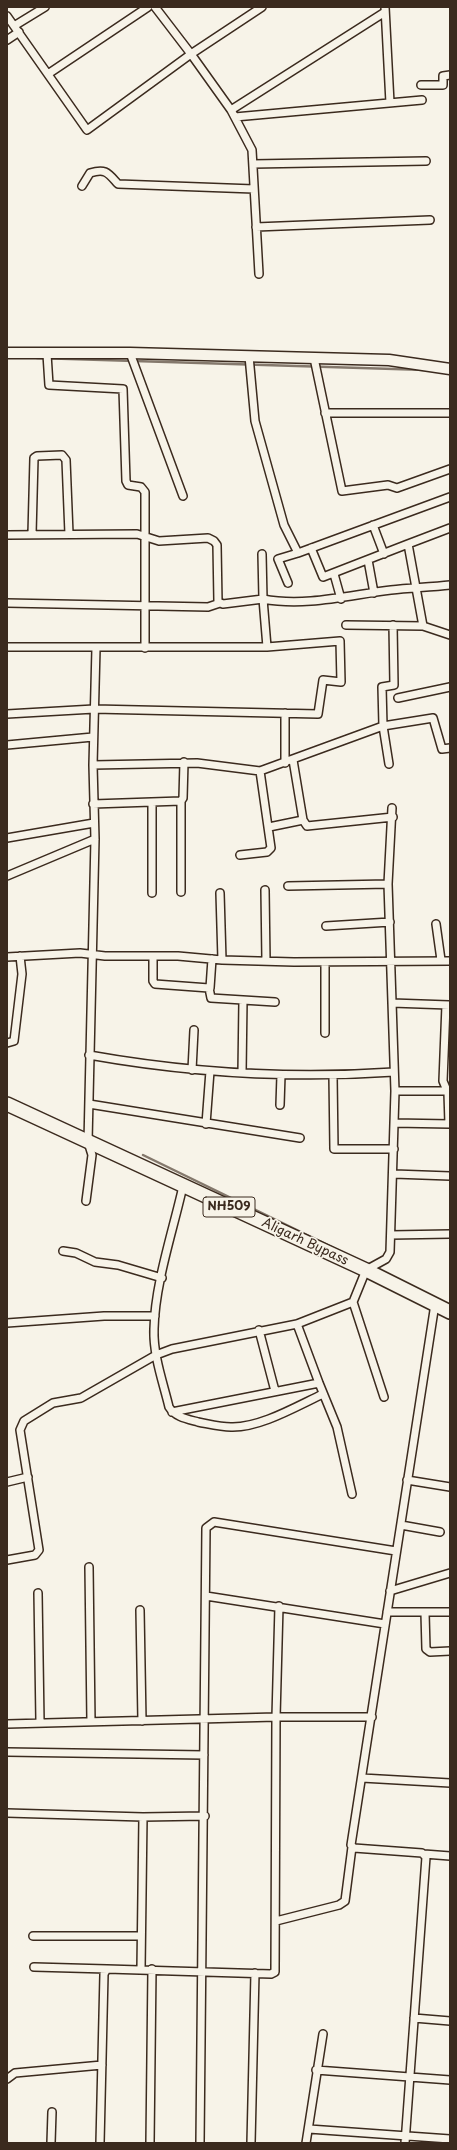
<!DOCTYPE html>
<html>
<head>
<meta charset="utf-8">
<style>
  body { margin:0 }
  #map { position:relative; width:457px; height:2150px; overflow:hidden; background:#f7f3e8; font-family:"Playpen Sans",sans-serif }
  canvas { display:block }
  .frame { position:absolute; inset:0; border:8px solid #3b2a1e; pointer-events:none }
</style>
</head>
<body>
<div id="map">
<canvas width="457" height="2150"></canvas>
<div class="frame"></div>
</div>
<script>
const context = document.querySelector('canvas').getContext('2d');
context.lineJoin = 'round';
function stroke(path, color, width, dash) { context.strokeStyle = color; context.lineWidth = width; context.lineCap = dash ? 'butt' : 'round'; context.setLineDash(dash || []); context.stroke(path); }
function write(font, color, halo, rows, align = 'center') {
  context.font = font + ' "Playpen Sans",sans-serif'; context.lineWidth = 3.5; context.setLineDash([]); context.textBaseline = 'middle'; context.strokeStyle = halo; context.fillStyle = color; for (const [text, x, y, turn = 0] of rows) {
    context.save(); context.translate(x, y); context.rotate((+turn || 0) * Math.PI / 180); context.textAlign = isNaN(turn) ? turn : align; if (halo) context.strokeText(text, 0, 0); context.fillText(text, 0, 0); context.restore();
  }
}
const stream = new Path2D(`
  M 37,358 L 426,370
  M 143,1155 L 342,1252`);
const street = new Path2D(`
  M 155,7 L 191,54 L 231,110 L 252,150 L 259,274
  M 385,7 L 390,103
  M 7,16 L 87,130 L 191,54 L 262,7
  M 14,26 L 45,7
  M 7,40 L 19,32
  M 48,74 L 148,7
  M 421,85 L 443,85 L 443,76 L 450,75
  M 231,110 L 385,12
  M 235,117 L 422,100
  M 253,164 L 426,161
  M 82,186 L 90,173 C 106,168 108,173 118,184 L 254,189
  M 256,227 L 430,220
  M 130,353 L 183,496
  M 47,354 L 49,385 L 123,389 L 126,481 L 128,485 L 141,487 L 145,492 L 145,648
  M 249,356 L 255,421 L 284,525 L 298,553 L 278,559 L 288,583
  M 314,358 L 342,491 L 388,485 L 397,488 L 450,469
  M 325,413 L 450,413
  M 373,525 L 384,554
  M 32,534 L 34,458 L 37,456 L 62,455 L 66,460 L 69,534
  M 7,535 L 137,534 L 159,541 L 208,538 L 214,541 L 217,545 L 218,602 L 223,604 L 263,599 L 267,647
  M 311,548 L 323,577 L 408,544
  M 298,553 L 450,497
  M 262,554 L 263,599 C 306,607 349,595 391,590 C 411,588 431,587 450,585
  M 368,560 L 374,593
  M 334,574 L 341,599
  M 7,603 L 208,607 L 220,603
  M 346,625 L 423,626 L 450,635
  M 423,626 L 408,544 L 450,528
  M 7,647 L 267,647 L 340,641 L 341,682 L 323,680 L 318,714 L 94,709 L 7,714
  M 398,698 L 450,687
  M 285,713 L 285,763
  M 7,745 L 93,737
  M 293,760 L 303,820 L 307,826 L 393,817
  M 389,764 L 383,726 L 382,687 L 394,685 L 393,625
  M 93,765 L 197,763 L 260,771 L 383,726 L 433,718 L 442,749 L 450,748
  M 181,801 L 181,892
  M 93,804 L 181,801 L 183,798 L 184,762
  M 269,827 L 303,820
  M 7,838 L 94,823
  M 240,855 L 267,852 L 271,848 L 260,771
  M 7,876 L 95,839
  M 288,886 L 388,884
  M 265,890 L 266,961
  M 152,893 L 152,802
  M 220,893 L 222,960
  M 436,924 L 441,960
  M 326,926 L 390,922
  M 153,956 L 153,981 L 155,984 L 209,988 L 211,998 L 275,1002
  M 7,957 L 80,953 L 105,956 L 178,956 L 222,960 L 294,962 L 450,961
  M 325,962 L 325,1033
  M 210,988 L 212,959
  M 392,1003 L 449,1005
  M 446,1005 L 443,1081 L 448,1093 L 449,1124
  M 7,1043 L 14,1041 L 22,974 L 20,956
  M 89,1055 C 190,1073 292,1079 394,1072
  M 192,1070 L 194,1030
  M 242,1073 L 243,1000
  M 333,1076 L 334,1149 L 394,1149
  M 395,1091 L 450,1091
  M 89,1104 L 300,1138
  M 280,1105 L 281,1075
  M 394,1123 L 450,1124
  M 206,1124 L 210,1071
  M 394,1174 L 450,1176
  M 183,1186 C 173,1231 155,1283 154,1329 C 153,1355 163,1382 169,1407 C 175,1417 187,1419 198,1422 C 209,1424 220,1427 231,1427 C 260,1428 297,1406 323,1394
  M 86,1201 L 92,1155 L 88,1142 L 95,839 L 93,765 L 96,648
  M 391,1235 L 450,1234
  M 63,1251 L 76,1253 L 95,1262 L 118,1265 L 162,1278
  M 7,1323 L 104,1316 L 155,1316
  M 297,1324 L 319,1383 L 337,1427 L 352,1494
  M 259,1330 L 275,1391
  M 384,1397 L 353,1302 L 366,1270 L 386,1259 L 390,1252 L 395,1091 L 388,884 L 392,808
  M 172,1412 L 319,1383
  M 407,1480 L 450,1487
  M 7,1482 L 28,1477
  M 401,1525 L 440,1532
  M 7,1560 L 35,1555 L 39,1550 L 20,1430 L 24,1421 L 53,1403 L 81,1398 L 156,1355 L 172,1349 L 297,1324 L 353,1302
  M 89,1567 L 91,1722
  M 390,1591 L 450,1573
  M 38,1593 L 40,1722
  M 206,1596 L 385,1624
  M 140,1610 L 142,1721
  M 387,1612 L 450,1612
  M 425,1613 L 426,1649 L 430,1652 L 450,1651
  M 7,1724 L 276,1717 L 372,1717
  M 7,1752 L 204,1755
  M 362,1778 L 450,1783
  M 7,1813 L 143,1817 L 205,1816
  M 424,1854 L 450,1856
  M 276,1921 L 339,1905 L 345,1901 L 352,1847
  M 33,1936 L 141,1936
  M 34,1967 L 107,1969
  M 141,1969 L 143,1817
  M 414,2018 L 450,2021
  M 316,2070 L 450,2080
  M 7,2079 L 15,2073 L 102,2065
  M 309,2129 L 450,2139
  M 51,2143 L 52,2112
  M 100,2143 L 104,1974 L 107,1969 L 271,1974 L 275,1972 L 276,1717 L 279,1606
  M 150,2143 L 152,1969
  M 200,2143 L 206,1528 L 214,1522 L 396,1551
  M 251,2143 L 255,1973
  M 306,2143 L 323,2034
  M 405,2143 L 426,1857 L 422,1853 L 354,1848 L 351,1845 L 435,1304`);
const secondary = new Path2D(`
  M 7,353 L 130,353 L 389,360 L 450,369`);
const highway = new Path2D(`
  M 7,1104 L 366,1270 L 450,1312`);
const shields = [
  [229,1207,52]
];
const shieldNames = [
  ["NH509",229,1207]
];
const streetNames = [
  ["Aligarh Bypass",305,1242,25]
];
stroke(stream, '#84786c', 2.5);
stroke(street, '#3b2a1e', 10);
stroke(secondary, '#3b2a1e', 13);
stroke(highway, '#3b2a1e', 16);
stroke(street, '#f7f3e8', 7);
stroke(secondary, '#f7f3e8', 10);
stroke(highway, '#f7f3e8', 13);
for (const [x, y, w] of shields) { const box = new Path2D(); box.roundRect(x - w / 2, y - 10, w, 20, 3); context.fillStyle = '#f7f3e8'; context.fill(box); stroke(box, '#3b2a1e', 1); }
write('bold 12px', '#3b2a1e', null, shieldNames);
write('13px', '#3b2a1e', '#f7f3e8', streetNames);
</script>
</body>
</html>
